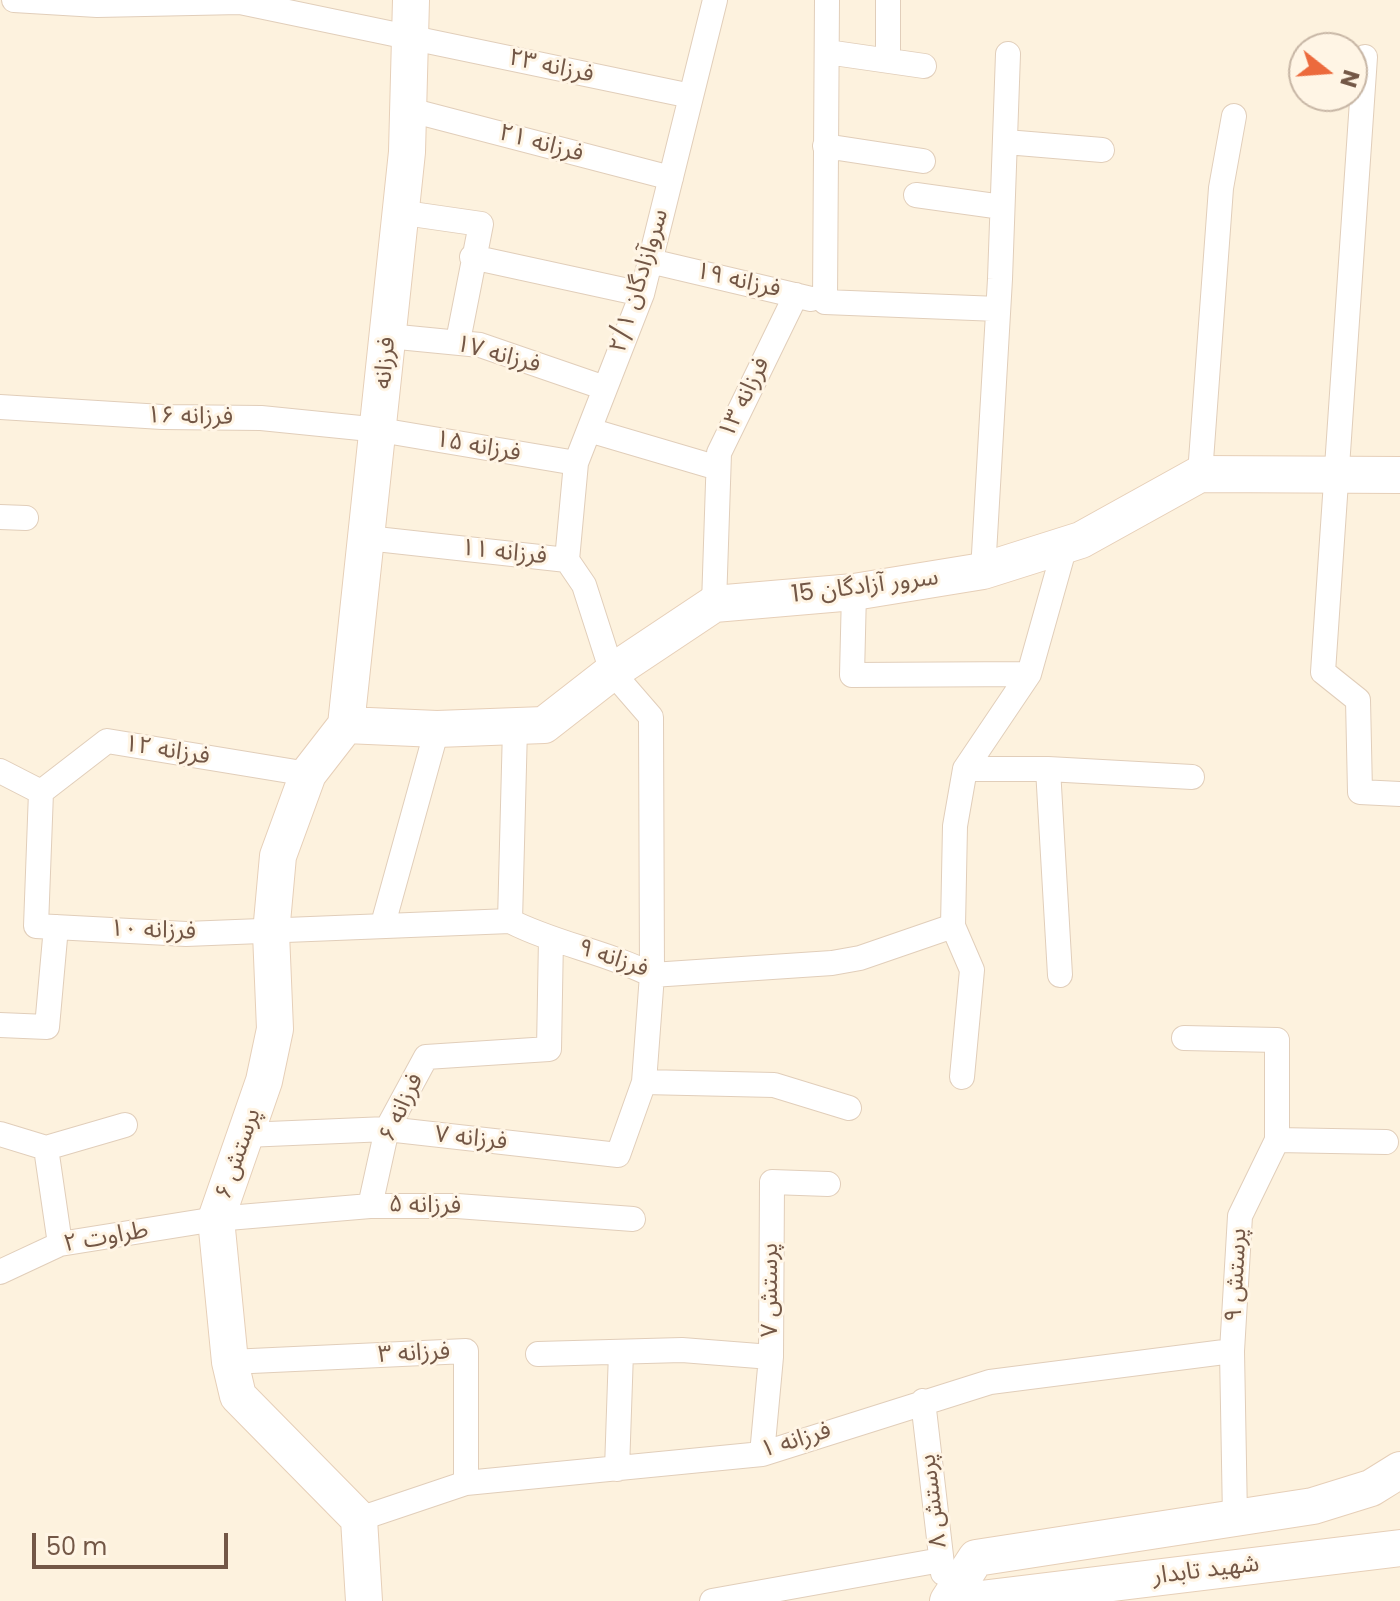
<!DOCTYPE html>
<html>
<head>
<meta charset="utf-8">
<style>
  body { margin:0 }
  #map { position:relative; width:1400px; height:1601px; overflow:hidden; background:#fdf2de; font-family:Poppins,sans-serif }
  canvas { display:block }
  .north { position:absolute; left:1288px; top:32px; width:80px; height:80px; box-sizing:border-box; background:#fff5e5; border:2px solid #c7b6a5; border-radius:50%; rotate:107deg; font-size:22px; font-weight:700; line-height:32px; text-align:center; color:#735746 }
  .north::after { content:''; display:block; margin:auto; width:28px; height:36px; background:#ec6a3d; clip-path:polygon(50% 0,100% 100%,50% 72%,0 100%) }
  .scale { position:absolute; left:32px; top:1533px; width:196px; height:36px; box-sizing:border-box; border:4px solid #735746; border-top:0; padding-left:10px; font-size:24px; line-height:28px; white-space:nowrap; color:#735746; -webkit-text-stroke:6px #fff5e5; paint-order:stroke }
</style>
</head>
<body>
<div id="map">
<canvas width="1400" height="1601"></canvas>
<div class="north">N</div>
<div class="scale">50 m</div>
</div>
<script>
const context = document.querySelector('canvas').getContext('2d');
context.lineJoin = 'round';
function stroke(path, color, width, dash) { context.strokeStyle = color; context.lineWidth = width; context.lineCap = dash ? 'butt' : 'round'; context.setLineDash(dash || []); context.stroke(path); }
function write(font, color, halo, rows, align = 'center') {
  context.font = font + ' Poppins,"Noto Sans Arabic",sans-serif'; context.lineWidth = 6; context.setLineDash([]); context.textBaseline = 'middle'; context.strokeStyle = halo; context.fillStyle = color; for (const [text, x, y, turn = 0] of rows) {
    context.save(); context.translate(x, y); context.rotate((+turn || 0) * Math.PI / 180); context.textAlign = isNaN(turn) ? turn : align; if (halo) context.strokeText(text, 0, 0); context.fillText(text, 0, 0); context.restore();
  }
}
const street = new Path2D(`
  M 14,0 L 97,5 L 240,2 L 691,96
  M 827,0 L 825,302 L 998,309
  M 888,0 L 888,60
  M 827,52 L 924,66
  M 1365,57 L 1323,672 L 1358,700 L 1360,792 L 1400,794
  M 410,110 L 671,178
  M 1006,142 L 1102,150
  M 825,146 L 923,161
  M 916,195 L 1002,207
  M 398,212 L 481,224 L 458,341
  M 472,257 L 642,294
  M 650,261 L 811,299
  M 388,336 L 480,345 L 605,388
  M 0,407 L 162,417 L 261,418 L 380,430 L 576,463
  M 589,430 L 718,468
  M 1200,474 L 1221,188 L 1234,116
  M 0,517 L 26,518
  M 367,538 L 567,560 L 584,585 L 612,672 L 651,717 L 652,975 L 644,1082 L 774,1085 L 849,1108
  M 567,560 L 576,463 L 642,294 L 715,0
  M 983,571 L 1000,279 L 1008,54
  M 854,592 L 852,675 L 1029,674
  M 714,604 L 719,453 L 796,295
  M 965,769 L 1048,769 L 1192,777
  M 1048,769 L 1060,975
  M 0,771 L 41,792 L 107,741 L 308,774
  M 41,792 L 36,926 L 186,934 L 510,921 C 555,944 607,952 652,975 L 832,963 L 860,958 L 953,926
  M 510,921 L 515,728
  M 383,924 L 437,729
  M 0,1025 L 47,1027 L 56,927
  M 1184,1038 L 1277,1040 L 1277,1140 L 1240,1216 L 1232,1351 L 1235,1518
  M 962,1077 L 972,970 L 953,926 L 955,826 L 965,769 L 1029,674 L 1065,546
  M 0,1134 L 46,1148 L 125,1125
  M 245,1135 L 387,1129 L 618,1155 L 644,1082
  M 1277,1140 L 1386,1142
  M 46,1148 L 60,1244
  M 370,1206 L 387,1129 L 426,1057 L 549,1049 L 551,938
  M 0,1272 L 60,1244 L 216,1219 L 370,1206 L 457,1206 L 633,1219
  M 538,1354 L 682,1350 L 771,1357
  M 230,1362 L 466,1351 L 466,1483
  M 923,1401 L 943,1573
  M 762,1454 L 771,1357 L 772,1182 L 828,1184
  M 617,1469 L 621,1352
  M 359,1519 L 466,1483 L 762,1454 L 990,1382 L 1232,1351
  M 712,1601 L 941,1560`);
const secondary = new Path2D(`
  M 346,725 L 437,729 L 544,725 L 612,672 L 714,604 L 854,592 L 983,571 L 1081,540 L 1200,474 L 1400,475
  M 346,725 L 308,774 L 278,856 L 271,933 L 275,1029 L 264,1081 L 216,1219 L 230,1362 L 238,1396 L 359,1519 L 364,1601
  M 346,725 L 407,152 L 411,0
  M 948,1601 L 976,1558 L 1313,1506 L 1371,1488 L 1400,1470
  M 964,1601 L 1400,1548`);
const streetNames = [
  ["فرزانه ۲۳",551,67,12],
  ["فرزانه ۲۱",541,144,15],
  ["۲/۱ سروآزادگان",640,281,-73],
  ["فرزانه ۱۹",738,281,13],
  ["فرزانه ۱۷",498,355,15],
  ["فرزانه",386,363,-85],
  ["فرزانه ۱۳",745,398,-64],
  ["فرزانه ۱۶",190,417,1],
  ["فرزانه ۱۵",478,447,10],
  ["فرزانه ۱۱",504,553,6],
  ["سرور آزادگان 15",865,587,-7],
  ["فرزانه ۱۲",167,751,9],
  ["فرزانه ۱۰",153,931,2],
  ["فرزانه ۹",613,959,19],
  ["فرزانه ۶",402,1108,-65],
  ["فرزانه ۷",471,1139,6],
  ["پرستش ۶",239,1154,-71],
  ["فرزانه ۵",425,1206,1],
  ["طراوت ۲",106,1238,-10],
  ["پرستش ۹",1237,1275,-87],
  ["پرستش ۷",771,1290,-90],
  ["فرزانه ۳",414,1354,-3],
  ["فرزانه ۱",796,1441,-17],
  ["پرستش ۸",934,1501,-97],
  ["شهید تابدار",1206,1571,-7]
];
stroke(street, '#e1ceba', 26);
stroke(secondary, '#e6cfb8', 38);
stroke(street, '#fff', 24);
stroke(secondary, '#fff', 36);
write('24px', '#735746', '#fff5e5', streetNames);
</script>
</body>
</html>
